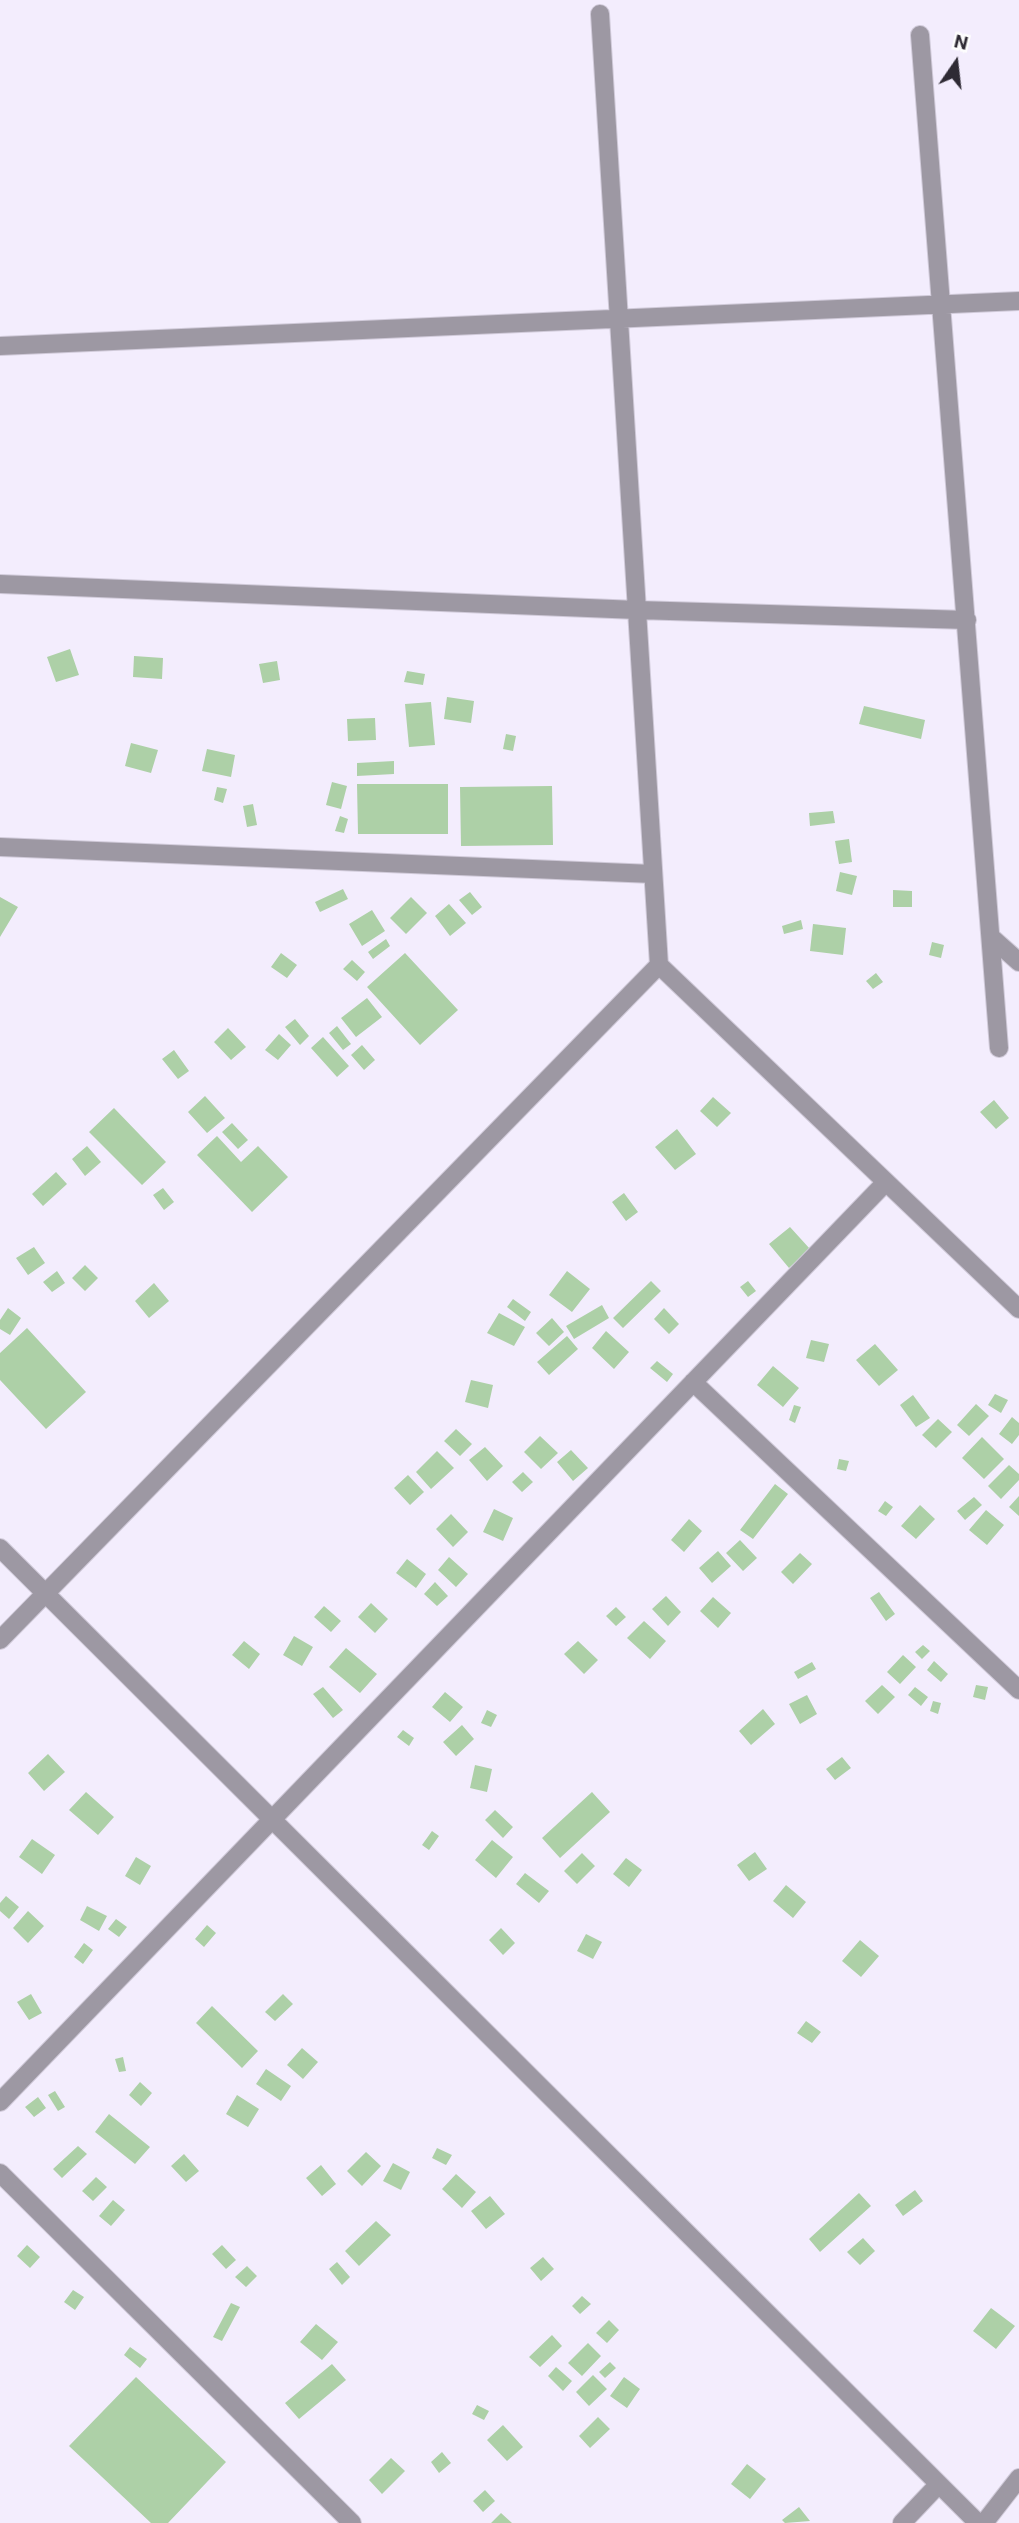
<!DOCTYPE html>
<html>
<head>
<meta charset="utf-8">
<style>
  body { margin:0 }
  #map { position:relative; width:1019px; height:2523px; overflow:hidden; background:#f3edfd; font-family:Roboto,sans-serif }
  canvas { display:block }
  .north { position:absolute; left:921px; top:28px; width:70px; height:70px; -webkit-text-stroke:5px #fdfdfd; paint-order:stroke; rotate:14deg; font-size:19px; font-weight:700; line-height:28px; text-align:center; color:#2e2a34 }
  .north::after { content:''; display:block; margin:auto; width:24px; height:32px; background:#2e2a34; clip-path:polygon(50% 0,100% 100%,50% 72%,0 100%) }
</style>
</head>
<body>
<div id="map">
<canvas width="1019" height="2523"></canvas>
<div class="north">N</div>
</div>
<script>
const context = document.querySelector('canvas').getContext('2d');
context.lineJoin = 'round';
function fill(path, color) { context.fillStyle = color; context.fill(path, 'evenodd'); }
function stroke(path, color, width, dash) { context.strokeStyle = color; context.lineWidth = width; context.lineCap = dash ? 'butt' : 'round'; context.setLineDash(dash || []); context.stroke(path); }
const building = new Path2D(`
  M 70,649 L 79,675 L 56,682 L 47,657 Z
  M 134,656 L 163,658 L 162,679 L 133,677 Z
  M 277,661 L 280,680 L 263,683 L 259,664 Z
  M 407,671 L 425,674 L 423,685 L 404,682 Z
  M 447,697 L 474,701 L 471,723 L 444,719 Z
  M 431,702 L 435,745 L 409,747 L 405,704 Z
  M 864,706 L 925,720 L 921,739 L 859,724 Z
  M 375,718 L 376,740 L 348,741 L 347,719 Z
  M 506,734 L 516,736 L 513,751 L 503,749 Z
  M 131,743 L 158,750 L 151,773 L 125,766 Z
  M 207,749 L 235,755 L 231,777 L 202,771 Z
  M 394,761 L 394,774 L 357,776 L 357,763 Z
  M 332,782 L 347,786 L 341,809 L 326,805 Z
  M 357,784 L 448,784 L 448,834 L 358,834 Z
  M 552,786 L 553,845 L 461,846 L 460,787 Z
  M 217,787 L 227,789 L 223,803 L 214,800 Z
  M 253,804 L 257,825 L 247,827 L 243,806 Z
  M 833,811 L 835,823 L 810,826 L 809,813 Z
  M 340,816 L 348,819 L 344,833 L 335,831 Z
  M 849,839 L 852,862 L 839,864 L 835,841 Z
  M 840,872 L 857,876 L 852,895 L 836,891 Z
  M 343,889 L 348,899 L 320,912 L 315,902 Z
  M 893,890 L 912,891 L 912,907 L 893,907 Z
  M 470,892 L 482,907 L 472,915 L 459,900 Z
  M 0,897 L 18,907 L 0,937 Z
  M 411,897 L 427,913 L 406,934 L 390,918 Z
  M 449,904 L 466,923 L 450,936 L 435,916 Z
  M 372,910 L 385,931 L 362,946 L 349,924 Z
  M 801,920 L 803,929 L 784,934 L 782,926 Z
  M 813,924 L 846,928 L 843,955 L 810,951 Z
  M 386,939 L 390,946 L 373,959 L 368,952 Z
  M 932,942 L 944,945 L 941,958 L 929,955 Z
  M 281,953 L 297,965 L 287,978 L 271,967 Z
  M 405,953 L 458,1010 L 420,1045 L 367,987 Z
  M 352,960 L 365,972 L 357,981 L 343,969 Z
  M 876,973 L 883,982 L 873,989 L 866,981 Z
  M 367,998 L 382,1017 L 356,1037 L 341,1018 Z
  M 295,1019 L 309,1036 L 300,1045 L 285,1027 Z
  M 337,1026 L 351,1044 L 343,1050 L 329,1033 Z
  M 228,1028 L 246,1047 L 231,1060 L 214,1042 Z
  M 279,1034 L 291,1045 L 278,1060 L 265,1050 Z
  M 323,1037 L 349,1066 L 337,1077 L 311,1048 Z
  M 362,1045 L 375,1060 L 364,1070 L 351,1055 Z
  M 174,1050 L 189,1071 L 178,1079 L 162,1059 Z
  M 205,1096 L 225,1118 L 207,1133 L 188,1112 Z
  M 713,1097 L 731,1113 L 717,1127 L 700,1111 Z
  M 994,1100 L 1009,1118 L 996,1129 L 980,1112 Z
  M 114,1108 L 166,1162 L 142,1185 L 89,1132 Z
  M 232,1123 L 248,1140 L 238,1149 L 222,1132 Z
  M 677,1129 L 696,1154 L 675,1170 L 655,1147 Z
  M 217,1136 L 241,1162 L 258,1146 L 288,1177 L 252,1212 L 197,1155 Z
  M 87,1146 L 101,1162 L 85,1176 L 72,1159 Z
  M 56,1172 L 67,1184 L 43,1206 L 32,1194 Z
  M 163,1188 L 174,1202 L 164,1210 L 153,1195 Z
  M 624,1193 L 638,1212 L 626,1221 L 612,1202 Z
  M 790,1227 L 810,1249 L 789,1268 L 769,1244 Z
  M 34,1247 L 45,1263 L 28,1275 L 16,1258 Z
  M 85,1265 L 98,1278 L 85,1291 L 72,1278 Z
  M 57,1271 L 65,1283 L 52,1292 L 43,1282 Z
  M 567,1271 L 590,1289 L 572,1312 L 549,1295 Z
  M 651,1281 L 661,1291 L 623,1328 L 613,1318 Z
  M 748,1281 L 756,1291 L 748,1297 L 740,1287 Z
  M 154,1283 L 169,1301 L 149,1318 L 135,1301 Z
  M 513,1299 L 531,1312 L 525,1321 L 507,1307 Z
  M 602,1305 L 609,1318 L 574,1339 L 566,1326 Z
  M 8,1308 L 21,1318 L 10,1335 L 0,1329 L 0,1320 Z
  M 664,1308 L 679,1324 L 669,1334 L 654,1319 Z
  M 499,1313 L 525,1327 L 514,1346 L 487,1333 Z
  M 552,1318 L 564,1332 L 549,1346 L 536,1333 Z
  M 27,1328 L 86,1392 L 46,1429 L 0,1380 L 0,1353 Z
  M 606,1331 L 629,1352 L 614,1369 L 592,1348 Z
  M 567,1336 L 578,1349 L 549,1375 L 537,1362 Z
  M 811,1340 L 829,1344 L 824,1362 L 806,1358 Z
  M 875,1344 L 898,1370 L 879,1386 L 856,1360 Z
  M 657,1361 L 673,1374 L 667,1382 L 650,1368 Z
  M 773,1366 L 799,1388 L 783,1407 L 757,1385 Z
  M 471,1380 L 493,1385 L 488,1408 L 465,1402 Z
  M 995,1394 L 1008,1400 L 1001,1413 L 988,1405 Z
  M 913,1395 L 930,1418 L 916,1427 L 900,1405 Z
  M 976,1404 L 989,1416 L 969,1436 L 957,1425 Z
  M 794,1405 L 801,1407 L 795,1423 L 789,1420 Z
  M 1012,1417 L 1019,1423 L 1019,1435 L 1012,1444 L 999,1434 Z
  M 938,1419 L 952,1432 L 936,1448 L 922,1435 Z
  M 456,1429 L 472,1444 L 460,1456 L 444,1441 Z
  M 540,1436 L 558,1453 L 541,1469 L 524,1452 Z
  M 982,1437 L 1004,1459 L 984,1479 L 962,1458 Z
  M 485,1447 L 503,1466 L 487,1481 L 469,1460 Z
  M 571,1450 L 588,1468 L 573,1481 L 557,1462 Z
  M 437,1451 L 454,1468 L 431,1489 L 416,1472 Z
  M 839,1459 L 849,1461 L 846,1471 L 837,1469 Z
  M 1009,1465 L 1019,1474 L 1019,1480 L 1001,1499 L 988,1486 Z
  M 523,1472 L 533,1482 L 522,1492 L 512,1482 Z
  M 408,1475 L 424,1492 L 410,1505 L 394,1488 Z
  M 775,1484 L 788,1494 L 753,1539 L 740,1530 Z
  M 1019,1496 L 1019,1516 L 1009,1507 Z
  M 974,1497 L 982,1505 L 965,1520 L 957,1511 Z
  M 885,1501 L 893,1507 L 886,1516 L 878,1511 Z
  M 920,1505 L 935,1519 L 916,1539 L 901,1526 Z
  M 494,1509 L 513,1518 L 503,1541 L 483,1532 Z
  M 986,1510 L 1004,1525 L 987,1545 L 969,1530 Z
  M 451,1514 L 468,1532 L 453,1547 L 436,1529 Z
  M 689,1519 L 702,1531 L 684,1552 L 671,1540 Z
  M 740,1540 L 757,1558 L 743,1571 L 726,1553 Z
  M 718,1551 L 731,1566 L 712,1583 L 699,1568 Z
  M 800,1553 L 812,1564 L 793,1584 L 781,1572 Z
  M 449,1557 L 468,1574 L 456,1587 L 438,1570 Z
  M 407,1559 L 426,1574 L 416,1588 L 396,1573 Z
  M 435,1582 L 448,1596 L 437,1606 L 424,1594 Z
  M 879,1592 L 895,1614 L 886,1621 L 870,1598 Z
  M 666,1596 L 681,1612 L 668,1626 L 652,1609 Z
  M 713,1597 L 731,1613 L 718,1628 L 700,1611 Z
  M 371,1603 L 388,1619 L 375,1633 L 358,1617 Z
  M 324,1606 L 341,1621 L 331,1632 L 314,1617 Z
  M 616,1607 L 626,1617 L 616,1626 L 606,1616 Z
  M 644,1621 L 666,1641 L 650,1659 L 627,1638 Z
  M 294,1636 L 313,1647 L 302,1666 L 283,1655 Z
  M 244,1641 L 260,1654 L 249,1669 L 232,1655 Z
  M 578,1641 L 598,1660 L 584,1674 L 564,1654 Z
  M 923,1645 L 930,1651 L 922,1659 L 915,1652 Z
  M 346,1648 L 377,1674 L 360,1693 L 329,1667 Z
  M 903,1655 L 916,1667 L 900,1684 L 887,1672 Z
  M 934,1661 L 948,1674 L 941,1682 L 927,1670 Z
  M 812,1662 L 816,1669 L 798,1679 L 794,1672 Z
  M 882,1685 L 895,1697 L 878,1714 L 865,1701 Z
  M 976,1685 L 988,1687 L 985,1700 L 973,1697 Z
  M 323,1687 L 343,1710 L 333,1718 L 313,1694 Z
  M 915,1687 L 928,1697 L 921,1706 L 908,1695 Z
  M 445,1692 L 463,1707 L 450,1722 L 432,1707 Z
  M 807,1695 L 817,1714 L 800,1724 L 789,1704 Z
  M 933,1701 L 941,1703 L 938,1714 L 930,1711 Z
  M 763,1709 L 775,1724 L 751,1745 L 739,1731 Z
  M 487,1710 L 497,1715 L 491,1727 L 481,1723 Z
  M 462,1725 L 474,1739 L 456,1756 L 443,1742 Z
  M 403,1730 L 414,1738 L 409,1746 L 397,1737 Z
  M 48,1754 L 65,1772 L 44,1791 L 28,1773 Z
  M 842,1757 L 851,1768 L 835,1780 L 826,1769 Z
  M 475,1765 L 492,1769 L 487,1792 L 470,1788 Z
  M 86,1792 L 114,1817 L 98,1835 L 69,1810 Z
  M 592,1792 L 610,1812 L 560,1858 L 542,1838 Z
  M 495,1810 L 513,1827 L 503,1838 L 485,1820 Z
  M 432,1831 L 439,1836 L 429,1850 L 422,1845 Z
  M 32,1839 L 55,1855 L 42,1874 L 19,1857 Z
  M 492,1840 L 513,1857 L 496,1878 L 475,1860 Z
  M 755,1852 L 767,1869 L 749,1881 L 737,1865 Z
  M 582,1853 L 595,1866 L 577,1884 L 564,1871 Z
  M 136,1857 L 151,1866 L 140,1885 L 125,1876 Z
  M 626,1858 L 642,1870 L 629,1887 L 613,1874 Z
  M 525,1873 L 549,1891 L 539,1903 L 516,1884 Z
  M 786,1885 L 806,1902 L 793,1918 L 773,1901 Z
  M 6,1896 L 19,1907 L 9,1919 L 0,1911 L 0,1903 Z
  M 87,1906 L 107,1916 L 99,1931 L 80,1920 Z
  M 28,1911 L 44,1926 L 28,1943 L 13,1928 Z
  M 116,1919 L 127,1927 L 119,1937 L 108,1929 Z
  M 207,1925 L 216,1933 L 204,1947 L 195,1939 Z
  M 501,1928 L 515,1943 L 503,1955 L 489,1940 Z
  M 586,1934 L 602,1942 L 593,1959 L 577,1951 Z
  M 860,1940 L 879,1956 L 861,1977 L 842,1961 Z
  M 84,1943 L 93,1950 L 83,1964 L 74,1957 Z
  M 31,1994 L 42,2013 L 29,2020 L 17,2002 Z
  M 283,1994 L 293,2004 L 275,2021 L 265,2012 Z
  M 212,2006 L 258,2051 L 242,2068 L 196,2023 Z
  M 806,2021 L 821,2032 L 812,2043 L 797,2033 Z
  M 302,2048 L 318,2062 L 303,2079 L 287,2065 Z
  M 123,2057 L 126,2071 L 119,2072 L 115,2059 Z
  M 266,2069 L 291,2086 L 281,2101 L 256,2084 Z
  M 140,2082 L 152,2093 L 141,2106 L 129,2095 Z
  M 55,2091 L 65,2107 L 58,2111 L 48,2095 Z
  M 237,2095 L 259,2109 L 248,2127 L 226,2114 Z
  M 38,2097 L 46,2108 L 34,2117 L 25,2107 Z
  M 109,2114 L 150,2147 L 135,2164 L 95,2132 Z
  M 78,2146 L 87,2154 L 62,2178 L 53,2169 Z
  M 437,2148 L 452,2155 L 446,2165 L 432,2158 Z
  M 366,2152 L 381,2166 L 362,2186 L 347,2171 Z
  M 184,2154 L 199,2171 L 186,2182 L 171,2166 Z
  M 393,2163 L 410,2172 L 401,2190 L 383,2181 Z
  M 321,2165 L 336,2184 L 322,2196 L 306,2178 Z
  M 456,2174 L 476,2192 L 462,2208 L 442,2189 Z
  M 96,2177 L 107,2187 L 93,2201 L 82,2191 Z
  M 915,2190 L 923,2201 L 903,2216 L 895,2205 Z
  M 859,2193 L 871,2206 L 820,2252 L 809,2239 Z
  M 490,2196 L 505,2214 L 486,2229 L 471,2211 Z
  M 113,2200 L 125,2210 L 111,2226 L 99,2216 Z
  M 376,2221 L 391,2235 L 359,2266 L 345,2251 Z
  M 863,2238 L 875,2251 L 860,2265 L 847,2252 Z
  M 27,2245 L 40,2257 L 30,2268 L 17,2256 Z
  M 222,2245 L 236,2260 L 226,2269 L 212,2254 Z
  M 543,2257 L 554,2269 L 541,2281 L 530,2268 Z
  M 337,2262 L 350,2277 L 342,2285 L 329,2269 Z
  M 247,2266 L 257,2276 L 246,2287 L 235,2277 Z
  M 73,2290 L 84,2297 L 75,2310 L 64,2302 Z
  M 582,2296 L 591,2304 L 580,2314 L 572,2306 Z
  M 231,2303 L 240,2307 L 222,2341 L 213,2337 Z
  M 991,2308 L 1015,2326 L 996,2349 L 973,2331 Z
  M 609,2320 L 619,2330 L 607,2343 L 596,2333 Z
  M 316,2324 L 338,2342 L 322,2360 L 300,2342 Z
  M 552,2335 L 562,2346 L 540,2367 L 529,2357 Z
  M 588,2343 L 601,2356 L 582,2376 L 568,2363 Z
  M 130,2347 L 147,2359 L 140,2368 L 124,2355 Z
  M 610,2362 L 616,2368 L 605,2378 L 599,2372 Z
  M 332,2364 L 346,2380 L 299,2419 L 285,2403 Z
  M 556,2367 L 572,2381 L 563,2391 L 548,2376 Z
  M 593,2375 L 607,2389 L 589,2406 L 576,2392 Z
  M 136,2377 L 226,2462 L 168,2523 L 151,2523 L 69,2446 Z
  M 624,2377 L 640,2389 L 627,2408 L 610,2396 Z
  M 477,2405 L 489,2411 L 484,2420 L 472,2414 Z
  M 598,2417 L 610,2429 L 590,2448 L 579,2436 Z
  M 503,2425 L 523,2447 L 507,2461 L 487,2440 Z
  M 442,2452 L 451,2463 L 439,2473 L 431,2462 Z
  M 391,2458 L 405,2471 L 382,2494 L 369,2480 Z
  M 747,2464 L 766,2479 L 750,2499 L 731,2484 Z
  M 485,2490 L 495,2501 L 483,2512 L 473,2501 Z
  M 799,2507 L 810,2521 L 785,2523 L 782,2520 Z
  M 501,2513 L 512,2523 L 491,2523 Z`);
const minor = new Path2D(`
  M 600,14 L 659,965 L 1019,1309
  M 920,35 L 999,1048
  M 0,346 L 1019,301
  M 0,584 L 637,610 L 967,620
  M 0,847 L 653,874
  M 992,938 L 1019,962
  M 693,1382 L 1019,1690
  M 0,1548 L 978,2523
  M 0,1640 L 659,965
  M 0,2102 L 886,1182
  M 0,2173 L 352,2523
  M 902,2523 L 938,2485
  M 984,2523 L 1019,2478`);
fill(building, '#add0a7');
stroke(minor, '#d0cad9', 20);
stroke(minor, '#9d98a3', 18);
</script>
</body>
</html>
